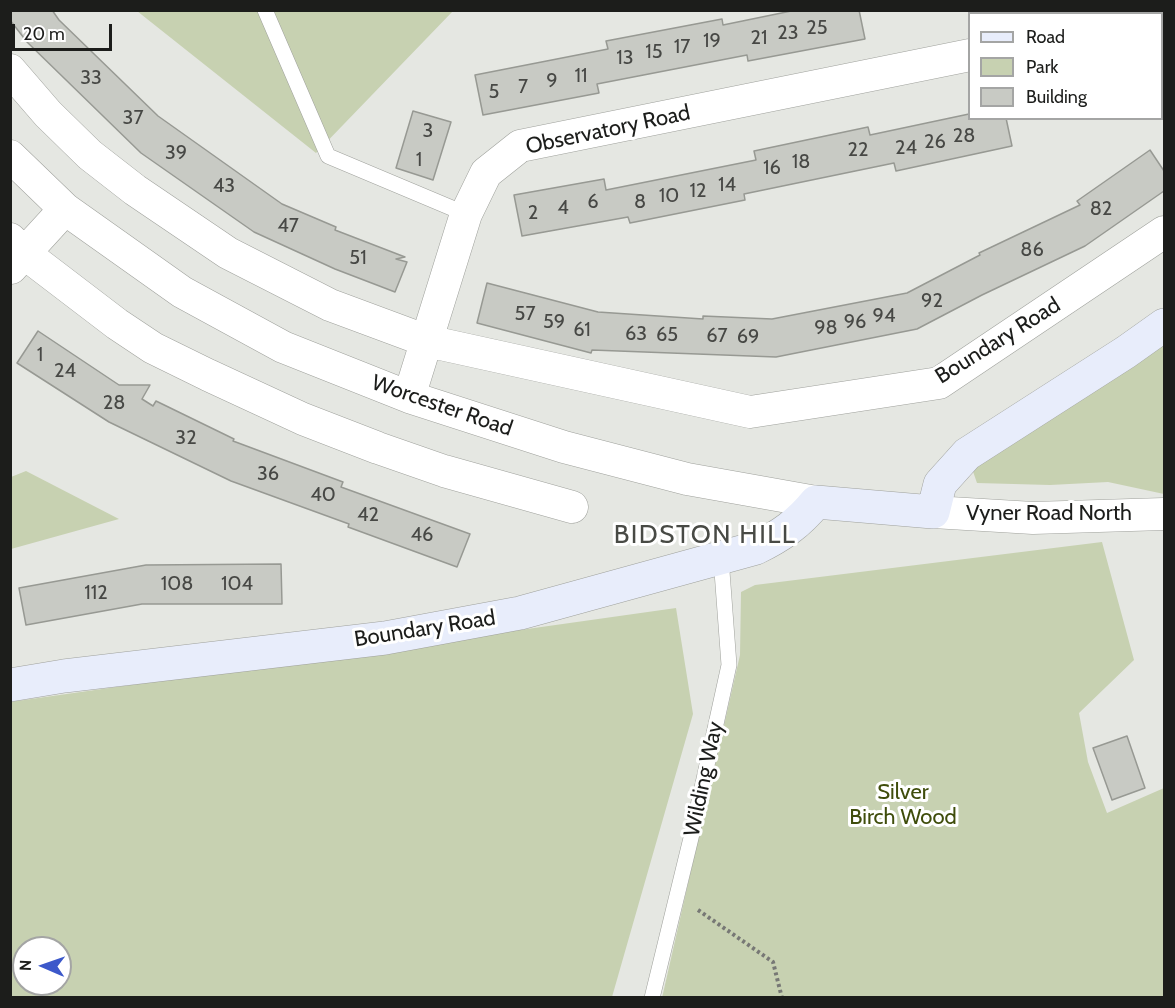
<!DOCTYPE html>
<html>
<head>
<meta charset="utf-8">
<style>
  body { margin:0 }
  #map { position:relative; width:1175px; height:1008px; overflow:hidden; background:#e5e7e2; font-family:Cabin,sans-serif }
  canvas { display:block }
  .frame { position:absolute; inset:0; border:12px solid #1c1d1b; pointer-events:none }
  .legend { position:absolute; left:968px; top:12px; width:195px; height:108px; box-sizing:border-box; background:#fff; border:2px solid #a4a5a4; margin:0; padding:8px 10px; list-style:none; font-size:18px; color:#1c1d1b }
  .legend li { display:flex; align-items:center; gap:12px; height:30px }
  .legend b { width:30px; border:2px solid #a4a5a4 }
  .north { position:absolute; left:12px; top:936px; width:60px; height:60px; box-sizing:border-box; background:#fff; border:2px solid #a4a5a4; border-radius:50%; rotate:272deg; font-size:16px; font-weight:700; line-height:24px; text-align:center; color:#1c1d1b }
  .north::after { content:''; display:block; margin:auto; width:21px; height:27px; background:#3c58ca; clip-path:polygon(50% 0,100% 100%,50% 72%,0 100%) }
  .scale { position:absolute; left:12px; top:24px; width:100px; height:27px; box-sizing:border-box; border:3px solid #1c1d1b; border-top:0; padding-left:8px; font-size:18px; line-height:21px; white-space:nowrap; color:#1c1d1b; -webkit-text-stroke:4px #fff; paint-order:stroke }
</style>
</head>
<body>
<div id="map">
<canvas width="1175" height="1008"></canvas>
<div class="frame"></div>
<ul class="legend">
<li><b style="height:8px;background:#e8edfb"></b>Road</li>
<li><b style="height:16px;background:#c7d1b1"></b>Park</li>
<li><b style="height:16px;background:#c8cac4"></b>Building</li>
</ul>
<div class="north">N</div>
<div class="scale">20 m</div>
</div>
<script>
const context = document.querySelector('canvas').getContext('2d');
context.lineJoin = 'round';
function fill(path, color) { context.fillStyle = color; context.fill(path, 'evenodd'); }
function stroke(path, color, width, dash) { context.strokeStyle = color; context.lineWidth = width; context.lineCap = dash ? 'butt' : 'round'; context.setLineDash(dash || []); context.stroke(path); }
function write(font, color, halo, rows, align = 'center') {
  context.font = font + ' Cabin,sans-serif'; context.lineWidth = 6; context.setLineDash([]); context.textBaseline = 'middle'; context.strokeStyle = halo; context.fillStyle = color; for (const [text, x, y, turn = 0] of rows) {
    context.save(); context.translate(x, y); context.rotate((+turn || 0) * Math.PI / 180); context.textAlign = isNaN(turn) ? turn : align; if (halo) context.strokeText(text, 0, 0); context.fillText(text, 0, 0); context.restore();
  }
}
const green = new Path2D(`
  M 137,11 L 453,11 L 316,153 Z
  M 1139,11 L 1164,11 L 1164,42 L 1162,39 L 1162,14 L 1137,13 Z
  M 1164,325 L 1164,494 L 1108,482 L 1050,485 L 977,483 L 967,454 Z
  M 26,471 L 119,519 L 11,549 L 11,477 Z
  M 1102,542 L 1134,660 L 1079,713 L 1088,762 L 1107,813 L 1164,788 L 1164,997 L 662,998 L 740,655 L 741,592 L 755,585 Z
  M 676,608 L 693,714 L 612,997 L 11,998 L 10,702 ZM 24,948 L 60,948 L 60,984 L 24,984 Z`);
const building = new Path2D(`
  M 10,10 L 52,10 L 59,20 L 158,116 L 282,204 L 336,227 L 335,230 L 405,257 L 396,259 L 407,262 L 395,292 L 335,269 L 254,232 L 141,153 L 27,42 L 10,20 Z
  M 796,10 L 859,10 L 865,39 L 748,61 L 747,55 L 597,84 L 599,93 L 483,115 L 475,75 L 608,49 L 606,41 L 722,19 L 723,25 Z
  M 413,111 L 451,122 L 433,180 L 396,168 Z
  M 969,114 L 969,118 L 1006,118 L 1012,146 L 896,171 L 894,163 L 744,194 L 745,200 L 630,223 L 628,217 L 522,236 L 514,195 L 604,179 L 606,190 L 756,160 L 754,151 L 868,127 L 870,135 Z
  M 1150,150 L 1164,171 L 1164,191 L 1085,246 L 982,295 L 917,329 L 776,357 L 592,350 L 591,353 L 477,323 L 487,283 L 598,312 L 703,319 L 703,316 L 772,319 L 907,293 L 980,255 L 979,253 L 1080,205 L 1077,201 Z
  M 38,331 L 119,385 L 150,385 L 142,399 L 153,406 L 156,401 L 234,439 L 233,441 L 343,482 L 341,487 L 470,534 L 457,567 L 348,527 L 349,524 L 231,481 L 109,422 L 17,363 Z
  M 281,564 L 282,604 L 142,604 L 26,625 L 19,588 L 146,565 Z
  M 1127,736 L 1145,788 L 1112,800 L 1093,748 Z`);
const path = new Path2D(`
  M 698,910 L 773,962 L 782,998`);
const lane = new Path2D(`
  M 265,10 L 328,156 L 466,214
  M 652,998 L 691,838 L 729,665 L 721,558`);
const street = new Path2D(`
  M 10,70 L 48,114 L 90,155 L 135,190 L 228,253 L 330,305 L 427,341 L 750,412 L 939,383 L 1164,232
  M 1162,77 L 1164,81
  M 10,156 L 65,209 L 182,292 L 283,347 L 409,397 L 564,447 L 687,479 L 816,502
  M 10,239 L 24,253 L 117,324 L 153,348 L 208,375 L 303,419 L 378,448 L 444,471 L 572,507
  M 11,268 L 65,209
  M 409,397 L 466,214 L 486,173 L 520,146 L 970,55
  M 933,512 L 1033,518 L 1164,514`);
const secondary = new Path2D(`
  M 10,685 L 64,676 L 385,638 L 520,613 L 756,548 C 781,536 799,523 816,502 L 933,512 L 940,484 L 967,454 L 1126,352 L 1164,325`);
const numberNames = [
  ["25",817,28],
  ["23",788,33],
  ["21",759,38],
  ["19",712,41],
  ["17",682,47],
  ["15",654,52],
  ["13",625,58],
  ["11",581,76],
  ["33",91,78],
  ["9",552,81],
  ["7",523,87],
  ["5",494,92],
  ["37",133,118],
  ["3",428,131],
  ["28",964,136],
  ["26",935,142],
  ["24",906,148],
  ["22",858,150],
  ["39",176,153],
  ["1",419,160],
  ["18",801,162],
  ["16",772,168],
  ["14",727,185],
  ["43",224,186],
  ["12",698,191],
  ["10",669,196],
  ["6",593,202],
  ["8",640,202],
  ["4",563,208],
  ["82",1101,209],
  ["2",533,213],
  ["47",288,226],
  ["86",1032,250],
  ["51",358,258],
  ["92",932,301],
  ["57",525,314],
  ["94",884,316],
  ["59",554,322],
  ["96",855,322],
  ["98",826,328],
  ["61",582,330],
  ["63",636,334],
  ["65",667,335],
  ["67",717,336],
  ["69",748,337],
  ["1",40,355],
  ["24",65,371],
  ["28",114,403],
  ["32",186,438],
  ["36",268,474],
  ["40",323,495],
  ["42",368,515],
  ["46",422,535],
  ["108",177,584],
  ["104",237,584],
  ["112",96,593]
];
const streetNames = [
  ["Observatory Road",608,130,-12],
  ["Boundary Road",998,341,-32],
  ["Worcester Road",442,406,19],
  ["Vyner Road North",1049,514],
  ["Boundary Road",425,629,-9],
  ["Wilding Way",704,779,-78]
];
const parkNames = [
  ["Silver",903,793],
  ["Birch Wood",903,818]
];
const quarterNames = [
  ["BIDSTON HILL",705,535]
];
fill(green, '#c7d1b1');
fill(building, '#c8cac4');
stroke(building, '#979993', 1.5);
stroke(lane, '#9fa19c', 16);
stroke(street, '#9fa19c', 33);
stroke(secondary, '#9fa19c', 34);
stroke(path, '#777875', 4, [3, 3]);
stroke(lane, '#fff', 15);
stroke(street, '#fff', 32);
stroke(secondary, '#e8edfb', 33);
write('20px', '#474845', null, numberNames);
write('22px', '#1c1d1b', '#fff', streetNames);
write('22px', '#3f4d0b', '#fff', parkNames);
context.letterSpacing = '1.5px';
write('26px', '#484a45', '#fff', quarterNames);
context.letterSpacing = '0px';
</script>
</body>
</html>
